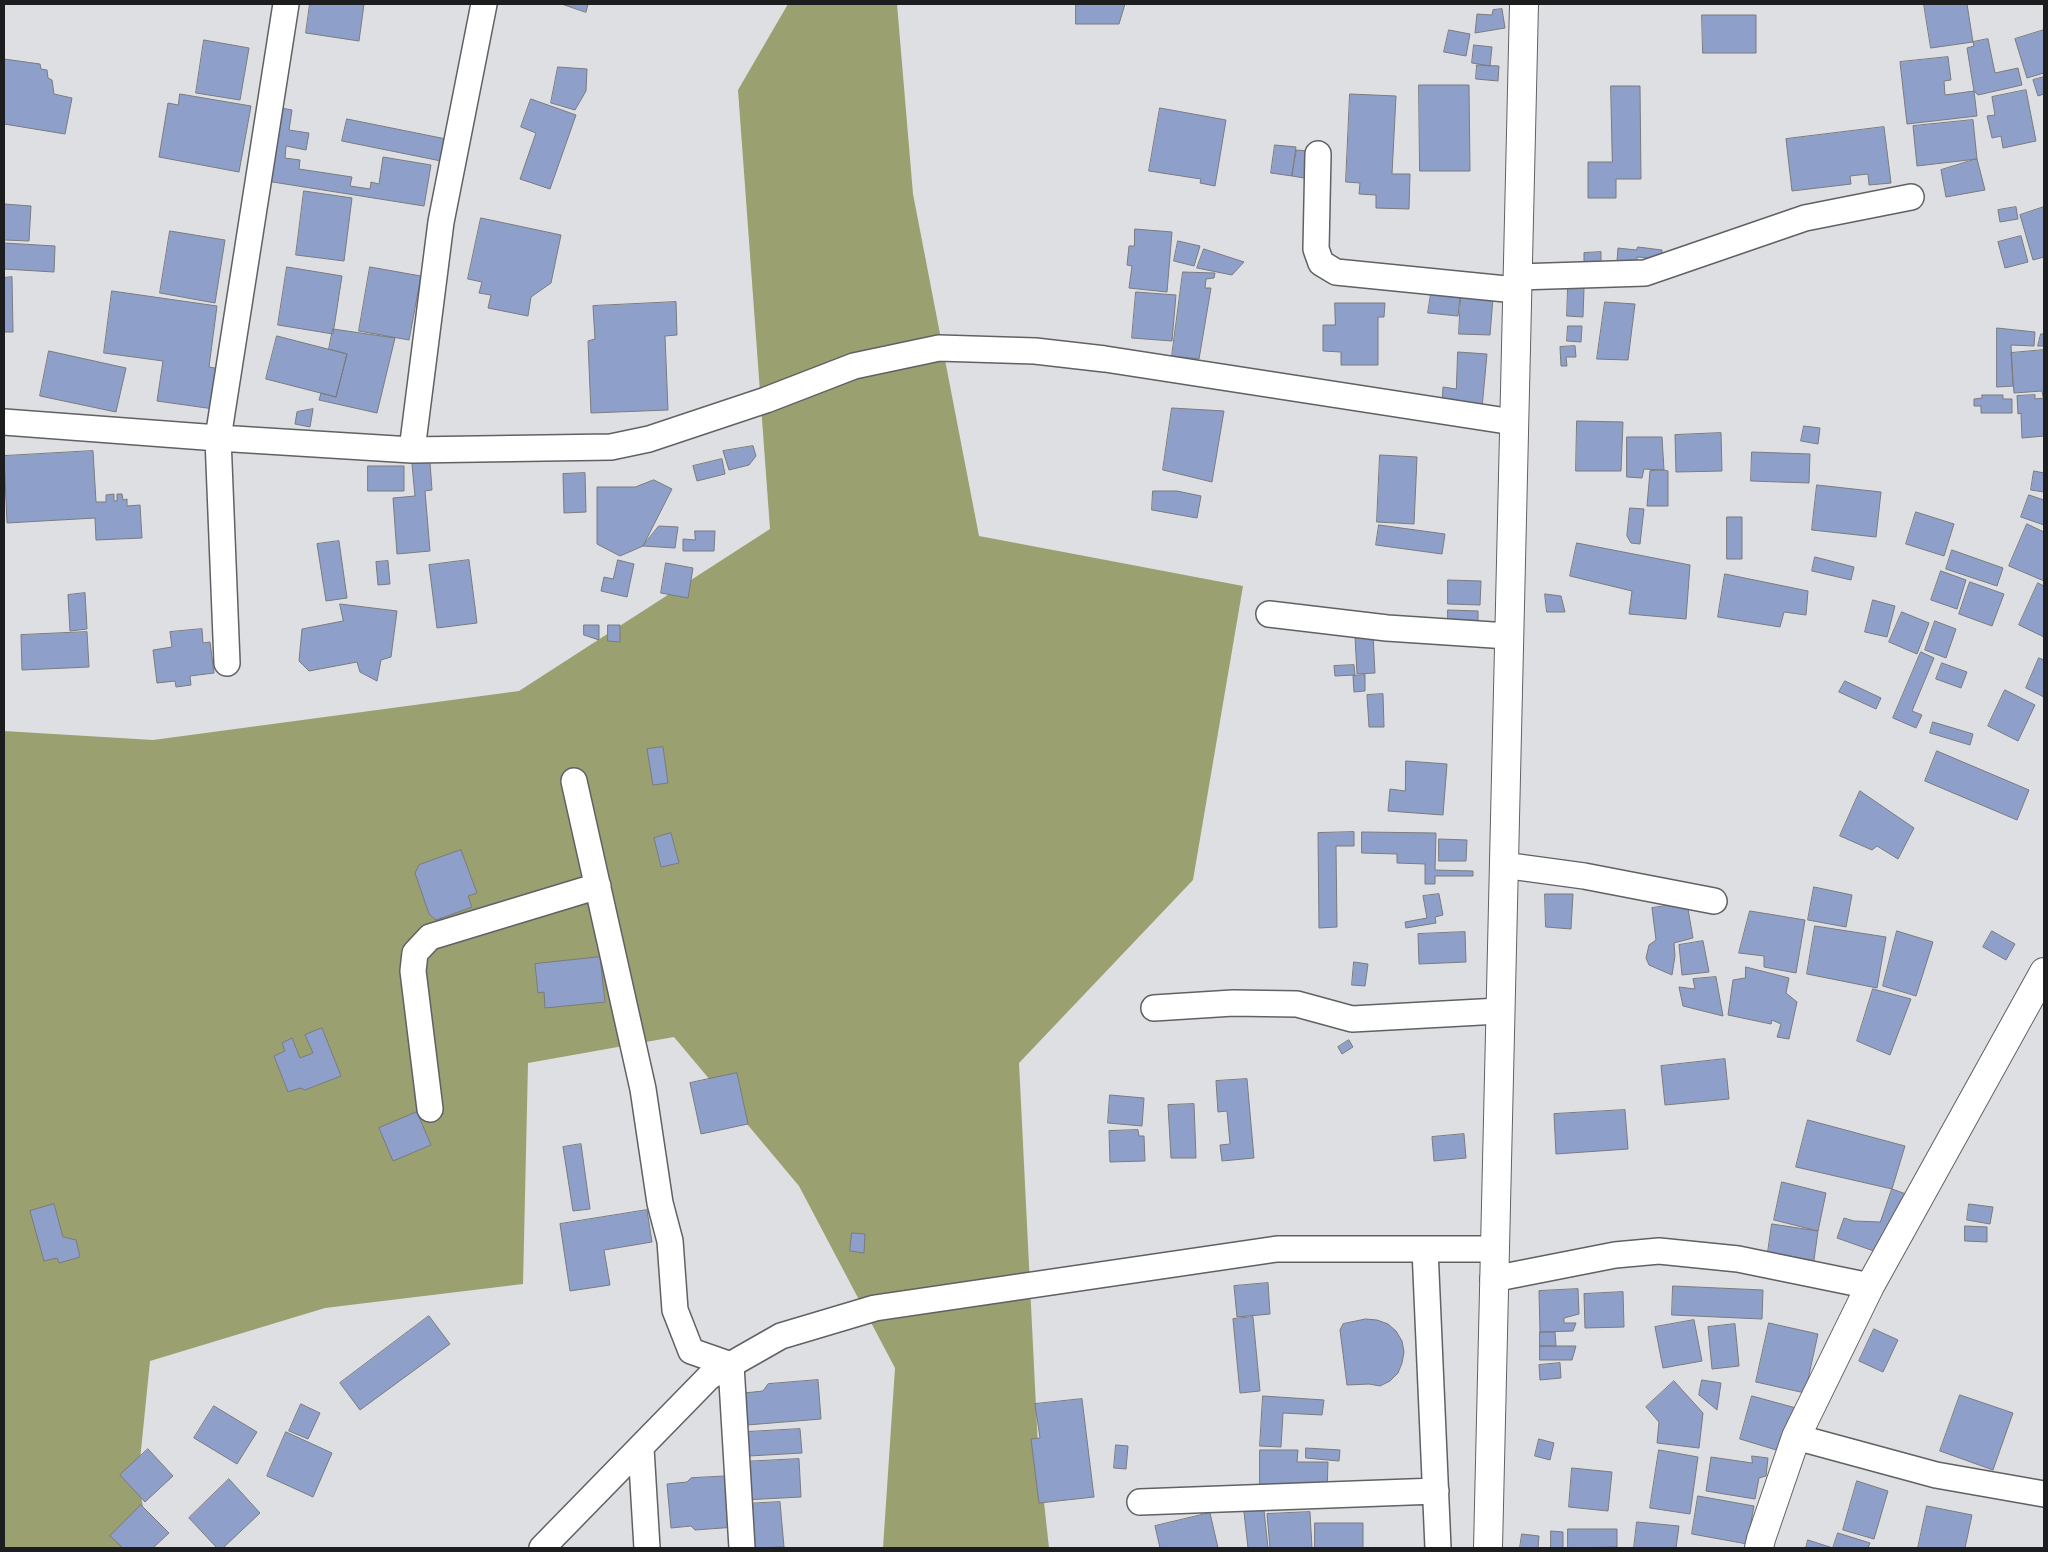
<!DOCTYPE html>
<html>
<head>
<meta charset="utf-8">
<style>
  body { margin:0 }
  #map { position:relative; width:2048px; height:1552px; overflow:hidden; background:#dedfe2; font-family:Ubuntu,sans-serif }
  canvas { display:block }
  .frame { position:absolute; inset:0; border:5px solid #1c1d1e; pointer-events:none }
</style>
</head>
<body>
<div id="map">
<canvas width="2048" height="1552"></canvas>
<div class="frame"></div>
</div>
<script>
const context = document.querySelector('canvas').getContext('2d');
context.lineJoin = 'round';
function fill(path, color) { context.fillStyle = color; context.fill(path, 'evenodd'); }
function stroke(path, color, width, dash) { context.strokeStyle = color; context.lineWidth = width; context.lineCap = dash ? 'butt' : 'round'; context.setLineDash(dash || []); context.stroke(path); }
const forest = new Path2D(`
  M 788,4 L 897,4 L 913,194 L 979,536 L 1243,586 L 1193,880 L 1019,1063 L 1038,1447 L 1049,1548 L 883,1548 L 895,1368 L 799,1186 L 674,1037 L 528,1063 L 523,1284 L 325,1308 L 150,1361 L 138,1480 L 151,1548 L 4,1548 L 4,731 L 153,740 L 519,691 L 770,529 L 738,90 Z`);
const building = new Path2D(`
  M 310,4 L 364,4 L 359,41 L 306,33 Z
  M 562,4 L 588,4 L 586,12 Z
  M 1076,4 L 1125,4 L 1119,24 L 1076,24 Z
  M 1924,4 L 1967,4 L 1973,42 L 1931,48 Z
  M 1502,9 L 1505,28 L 1475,33 L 1477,14 L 1492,15 L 1493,10 Z
  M 1702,15 L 1756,15 L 1756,53 L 1703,53 Z
  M 1449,30 L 1470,34 L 1466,56 L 1444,52 Z
  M 2044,30 L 2044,73 L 2027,78 L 2015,39 Z
  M 1988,39 L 1995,73 L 2018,68 L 2022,85 L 1978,95 L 1974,91 L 1967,48 L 1974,46 L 1973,42 Z
  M 204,40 L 249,48 L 240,100 L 196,93 Z
  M 1474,45 L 1492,47 L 1490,66 L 1472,63 Z
  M 1948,57 L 1951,80 L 1944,81 L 1945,95 L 1974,91 L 1977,116 L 1907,124 L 1900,62 Z
  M 4,59 L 40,64 L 41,69 L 47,70 L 48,78 L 52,80 L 54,94 L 72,98 L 65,134 L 4,124 Z
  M 1477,65 L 1499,66 L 1498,81 L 1476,79 Z
  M 558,67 L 587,69 L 586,91 L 575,110 L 551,103 Z
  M 2044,77 L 2044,94 L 2038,96 L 2033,80 Z
  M 1419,85 L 1469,85 L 1470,171 L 1420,171 Z
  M 1611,86 L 1640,86 L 1641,179 L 1616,179 L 1616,198 L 1588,198 L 1588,162 L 1612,162 Z
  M 2026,90 L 2036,141 L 2003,148 L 2001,136 L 1992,138 L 1987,116 L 1995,115 L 1992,97 Z
  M 180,94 L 251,106 L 239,172 L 159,157 L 168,103 L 178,105 Z
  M 1350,94 L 1396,96 L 1392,174 L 1410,174 L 1409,209 L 1376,208 L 1376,195 L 1359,194 L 1360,183 L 1346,182 Z
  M 531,99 L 576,115 L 550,189 L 520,179 L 536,133 L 521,127 Z
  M 271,106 L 292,110 L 289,130 L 309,133 L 306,150 L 286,146 L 285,158 L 300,160 L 299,169 L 352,177 L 350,186 L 370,189 L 371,182 L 379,184 L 383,157 L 431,165 L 424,206 L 260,180 Z
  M 1160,108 L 1226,120 L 1215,186 L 1200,183 L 1201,179 L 1149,171 Z
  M 347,119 L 451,140 L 446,162 L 342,141 Z
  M 1973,120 L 1977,159 L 1917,166 L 1913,126 Z
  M 1884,127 L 1891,183 L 1869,185 L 1868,174 L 1850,176 L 1851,184 L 1792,191 L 1786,139 Z
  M 1275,145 L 1296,147 L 1292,176 L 1271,173 Z
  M 1297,150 L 1325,153 L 1322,181 L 1292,176 Z
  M 1977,159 L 1985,190 L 1946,197 L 1941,170 Z
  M 304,191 L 352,198 L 344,261 L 296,255 Z
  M 4,204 L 31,206 L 29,241 L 4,240 Z
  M 2016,207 L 2018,219 L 2000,222 L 1998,210 Z
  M 2044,207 L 2044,257 L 2033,260 L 2020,215 Z
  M 481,218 L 561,235 L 551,283 L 531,297 L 528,316 L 488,308 L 491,295 L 479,293 L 482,282 L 468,279 Z
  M 1135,229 L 1172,232 L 1167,292 L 1129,288 L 1132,266 L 1127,265 L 1129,246 L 1134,246 Z
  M 170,231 L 225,240 L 215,303 L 160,293 Z
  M 2021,236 L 2028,262 L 2005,268 L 1998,242 Z
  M 1178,241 L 1200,246 L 1194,266 L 1174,261 Z
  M 4,243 L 55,246 L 54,272 L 4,269 Z
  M 1638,247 L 1662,250 L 1661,259 L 1637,257 L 1637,263 L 1617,261 L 1618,248 L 1636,250 Z
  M 1204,249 L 1244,262 L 1232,275 L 1197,268 Z
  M 1601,252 L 1601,264 L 1584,264 L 1584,253 Z
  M 287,267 L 342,276 L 333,334 L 278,325 Z
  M 370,267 L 421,276 L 409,340 L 359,331 Z
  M 1183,272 L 1215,273 L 1214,278 L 1206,279 L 1205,288 L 1211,288 L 1199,359 L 1172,356 Z
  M 12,277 L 13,332 L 4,332 L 4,278 Z
  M 1568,288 L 1584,288 L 1583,317 L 1567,316 Z
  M 112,291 L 217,306 L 209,367 L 226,370 L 221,410 L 157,401 L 163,361 L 104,353 Z
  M 1136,292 L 1176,295 L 1172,341 L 1132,338 Z
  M 1431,294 L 1460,298 L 1458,316 L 1428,313 Z
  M 1461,296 L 1493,298 L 1490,335 L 1459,334 Z
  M 676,302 L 677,335 L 665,336 L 668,410 L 591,413 L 588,341 L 595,339 L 593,306 Z
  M 1605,302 L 1635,304 L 1628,360 L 1597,359 Z
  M 1335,303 L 1385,303 L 1384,317 L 1378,317 L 1378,365 L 1341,365 L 1341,352 L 1323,351 L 1323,325 L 1335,325 Z
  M 1568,326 L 1582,326 L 1581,342 L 1567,341 Z
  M 1997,328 L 2035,332 L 2034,346 L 2011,345 L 2013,386 L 1997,387 Z
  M 333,329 L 395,338 L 377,413 L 319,400 L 321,393 L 336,397 L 347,354 L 329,349 Z
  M 2041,334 L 2044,334 L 2044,346 L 2038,346 Z
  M 277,336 L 347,354 L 336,397 L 266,379 Z
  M 1575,346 L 1576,357 L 1566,357 L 1567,366 L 1561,366 L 1560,347 Z
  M 2044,350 L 2044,397 L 2043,397 L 2042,391 L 2014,393 L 2011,353 Z
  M 49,351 L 126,368 L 116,412 L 40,396 Z
  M 1458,352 L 1487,354 L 1482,408 L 1442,405 L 1443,387 L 1456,389 Z
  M 1982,395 L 2003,395 L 2003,399 L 2012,399 L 2012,413 L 1981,413 L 1981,406 L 1974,406 L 1974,399 L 1982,398 Z
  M 2035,395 L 2035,399 L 2044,398 L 2044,436 L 2022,438 L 2021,413 L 2018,414 L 2017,396 Z
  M 1172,408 L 1224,411 L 1212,482 L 1163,470 Z
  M 313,409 L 310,427 L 295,424 L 297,412 Z
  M 1577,421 L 1623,422 L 1621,471 L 1576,471 Z
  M 1804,426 L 1820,428 L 1818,444 L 1801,441 Z
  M 1721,433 L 1722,471 L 1676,472 L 1675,435 Z
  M 1627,437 L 1662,437 L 1664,470 L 1644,469 L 1642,478 L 1627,477 Z
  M 753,446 L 756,456 L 749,465 L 729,470 L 723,451 Z
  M 93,451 L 96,502 L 106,502 L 106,495 L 114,494 L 114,501 L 117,501 L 117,494 L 122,494 L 123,500 L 127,499 L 127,506 L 140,505 L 142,538 L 96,540 L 95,518 L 7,523 L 4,456 Z
  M 1752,452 L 1810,454 L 1809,483 L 1751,481 Z
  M 1380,455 L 1417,457 L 1414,524 L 1377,522 Z
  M 722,459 L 725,474 L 697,481 L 693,466 Z
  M 430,463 L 432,490 L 425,491 L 430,551 L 397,554 L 393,498 L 415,496 L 412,464 Z
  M 368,466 L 404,466 L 404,491 L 368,491 Z
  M 1664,470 L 1668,471 L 1668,506 L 1647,506 L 1650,471 Z
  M 2034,471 L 2044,473 L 2044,492 L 2031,490 Z
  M 585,473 L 586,512 L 564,513 L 563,474 Z
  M 654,480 L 672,489 L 643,546 L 620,556 L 597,544 L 597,487 L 635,487 Z
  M 1817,485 L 1881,492 L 1876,537 L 1812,530 Z
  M 1153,491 L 1177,491 L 1201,496 L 1197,518 L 1152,510 Z
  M 2029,495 L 2044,500 L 2044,525 L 2021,517 Z
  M 1630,508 L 1644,509 L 1640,544 L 1631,543 L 1627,536 Z
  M 1916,512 L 1954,524 L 1944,556 L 1906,544 Z
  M 1727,517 L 1742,517 L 1742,559 L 1727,559 Z
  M 2027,524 L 2044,532 L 2044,581 L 2009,566 Z
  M 1379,525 L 1445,534 L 1442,554 L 1376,545 Z
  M 659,526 L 678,527 L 675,548 L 643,546 Z
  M 695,531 L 715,531 L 714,551 L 683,551 L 683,539 L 695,540 Z
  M 339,541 L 347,598 L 326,601 L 317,544 Z
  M 1577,543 L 1690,565 L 1686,619 L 1629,614 L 1632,591 L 1570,576 Z
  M 1952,550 L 2003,568 L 1997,586 L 1946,569 Z
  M 1815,557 L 1854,567 L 1851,580 L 1812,571 Z
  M 469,560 L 477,623 L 437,628 L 429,565 Z
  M 618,560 L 634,564 L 627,597 L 601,591 L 604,577 L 613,579 Z
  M 388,561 L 390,584 L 378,585 L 376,562 Z
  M 666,563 L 693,568 L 688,598 L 661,593 Z
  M 1941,571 L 1966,580 L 1957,609 L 1931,600 Z
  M 1725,574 L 1808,591 L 1806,615 L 1784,612 L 1780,627 L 1718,617 Z
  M 1448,580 L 1481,581 L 1480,605 L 1448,604 Z
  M 1970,582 L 2004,594 L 1992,626 L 1959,614 Z
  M 2038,583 L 2044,586 L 2044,637 L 2019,625 Z
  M 85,593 L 87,629 L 70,631 L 68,595 Z
  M 1545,594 L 1561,596 L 1565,612 L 1547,612 Z
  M 1873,600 L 1895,606 L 1887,637 L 1865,632 Z
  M 340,604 L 397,611 L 391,657 L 381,660 L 377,681 L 360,672 L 357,662 L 309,671 L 299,661 L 302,629 L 343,621 Z
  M 1448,610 L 1478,611 L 1478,627 L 1448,627 Z
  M 1902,612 L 1929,623 L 1917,654 L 1889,642 Z
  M 1935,621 L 1956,629 L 1946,658 L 1925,650 Z
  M 584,625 L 599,625 L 599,640 L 584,635 Z
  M 608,625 L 620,625 L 620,642 L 608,641 Z
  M 202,629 L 203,643 L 210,642 L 214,673 L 190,676 L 191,685 L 176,687 L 175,681 L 157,683 L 153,650 L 172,647 L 170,632 Z
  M 87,632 L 89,667 L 22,670 L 21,635 Z
  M 1373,634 L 1375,673 L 1357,674 L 1355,636 Z
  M 1921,652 L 1934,658 L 1912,711 L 1922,715 L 1916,728 L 1893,718 Z
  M 2039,658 L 2044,660 L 2044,697 L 2026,688 Z
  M 1942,663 L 1967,672 L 1961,688 L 1936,679 Z
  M 1354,665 L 1355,675 L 1335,676 L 1334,666 Z
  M 1365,675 L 1365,691 L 1354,692 L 1353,676 Z
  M 1845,681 L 1881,698 L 1876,709 L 1839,692 Z
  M 2005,690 L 2035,705 L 2018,741 L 1988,726 Z
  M 1383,694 L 1384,727 L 1369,727 L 1367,695 Z
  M 1933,722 L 1973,734 L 1970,745 L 1930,733 Z
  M 663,747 L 668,783 L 653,785 L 647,749 Z
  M 1937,751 L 2029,790 L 2017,820 L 1925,781 Z
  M 1406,761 L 1447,764 L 1443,815 L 1388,811 L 1390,789 L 1405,791 Z
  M 1860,791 L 1914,828 L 1898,859 L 1877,846 L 1872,850 L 1840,836 Z
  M 1354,832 L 1354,846 L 1336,846 L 1337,927 L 1319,928 L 1318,833 Z
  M 1362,832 L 1436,833 L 1435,870 L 1473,871 L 1473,876 L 1435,876 L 1435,884 L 1425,884 L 1425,864 L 1397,863 L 1397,854 L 1362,853 Z
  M 671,833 L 679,863 L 661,867 L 654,838 Z
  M 1439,839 L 1467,840 L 1466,861 L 1439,861 Z
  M 461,850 L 477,893 L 468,896 L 472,907 L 436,920 L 429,914 L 415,873 L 419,865 Z
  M 1814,887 L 1852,895 L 1846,927 L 1808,920 Z
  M 1439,894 L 1443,915 L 1435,917 L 1436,923 L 1406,928 L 1405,922 L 1427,918 L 1423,896 Z
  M 1545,894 L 1573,894 L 1571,929 L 1546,927 Z
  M 1687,903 L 1693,938 L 1674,943 L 1675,956 L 1672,975 L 1649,965 L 1646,958 L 1649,945 L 1656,940 L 1652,908 Z
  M 1750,911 L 1805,920 L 1796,973 L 1764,967 L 1764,956 L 1739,953 Z
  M 1815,926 L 1886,937 L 1877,988 L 1807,974 Z
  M 1897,931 L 1933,942 L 1916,996 L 1883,986 Z
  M 1992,931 L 2015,944 L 2006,960 L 1983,947 Z
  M 1465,932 L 1466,962 L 1419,964 L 1418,934 Z
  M 1703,941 L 1709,972 L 1682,975 L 1679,945 Z
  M 600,957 L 605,1002 L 545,1008 L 544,992 L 538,993 L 535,964 Z
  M 1354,962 L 1368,964 L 1365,986 L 1352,985 Z
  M 1746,967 L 1789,978 L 1786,993 L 1797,1002 L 1789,1039 L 1777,1037 L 1781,1024 L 1772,1020 L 1771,1024 L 1728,1015 L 1733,980 L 1745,978 Z
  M 1716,977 L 1723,1016 L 1683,1006 L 1679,987 L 1695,989 L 1693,979 Z
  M 1873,989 L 1911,999 L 1890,1055 L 1857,1041 Z
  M 322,1028 L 341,1076 L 305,1090 L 300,1088 L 288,1092 L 274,1056 L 285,1051 L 282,1043 L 292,1038 L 300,1058 L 313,1053 L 305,1035 Z
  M 1349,1040 L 1353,1047 L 1342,1054 L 1338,1047 Z
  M 1725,1059 L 1729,1099 L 1665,1105 L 1661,1066 Z
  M 737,1073 L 748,1124 L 701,1134 L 690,1083 Z
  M 1247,1079 L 1254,1158 L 1222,1161 L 1220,1145 L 1230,1144 L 1227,1111 L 1218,1112 L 1216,1081 Z
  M 1110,1095 L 1144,1098 L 1142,1126 L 1108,1123 Z
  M 1194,1104 L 1196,1158 L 1171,1158 L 1168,1105 Z
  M 1625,1110 L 1628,1149 L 1556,1154 L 1554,1114 Z
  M 417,1112 L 431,1145 L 393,1161 L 379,1128 Z
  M 1808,1120 L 1905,1146 L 1892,1189 L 1796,1167 Z
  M 1138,1130 L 1139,1136 L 1144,1136 L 1145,1161 L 1110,1162 L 1109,1131 Z
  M 1464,1134 L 1466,1158 L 1434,1161 L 1432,1137 Z
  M 581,1144 L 590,1209 L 573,1211 L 563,1147 Z
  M 1782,1182 L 1826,1193 L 1818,1231 L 1774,1220 Z
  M 1892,1189 L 1906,1194 L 1885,1255 L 1837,1238 L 1844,1218 L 1854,1221 L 1880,1222 Z
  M 54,1204 L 63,1237 L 76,1240 L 80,1257 L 59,1263 L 57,1258 L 44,1261 L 30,1211 Z
  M 1969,1204 L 1993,1207 L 1990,1224 L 1967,1220 Z
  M 647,1210 L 652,1242 L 604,1250 L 610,1285 L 570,1291 L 560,1224 Z
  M 1772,1224 L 1818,1231 L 1813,1267 L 1767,1259 Z
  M 1965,1226 L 1987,1227 L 1987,1242 L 1965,1241 Z
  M 852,1233 L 865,1234 L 864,1253 L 850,1251 Z
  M 1268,1283 L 1270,1314 L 1237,1317 L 1234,1286 Z
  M 1673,1286 L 1763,1290 L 1762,1319 L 1672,1315 Z
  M 1578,1289 L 1579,1314 L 1564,1318 L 1564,1323 L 1576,1323 L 1573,1331 L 1540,1332 L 1539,1291 Z
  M 1623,1292 L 1624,1327 L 1585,1328 L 1584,1294 Z
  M 429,1316 L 450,1344 L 360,1410 L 340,1383 Z
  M 1253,1317 L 1260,1391 L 1240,1393 L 1233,1319 Z
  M 1366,1319 L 1377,1320 L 1388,1324 L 1396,1331 L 1402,1341 L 1404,1352 L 1402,1363 L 1398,1373 L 1390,1381 L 1380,1386 L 1369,1384 L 1347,1385 L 1340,1330 L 1343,1324 Z
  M 1694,1320 L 1702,1361 L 1663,1368 L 1655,1327 Z
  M 1769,1323 L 1818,1334 L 1805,1393 L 1756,1382 Z
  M 1735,1324 L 1739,1366 L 1712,1369 L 1708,1327 Z
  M 1874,1329 L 1898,1340 L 1883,1372 L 1859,1361 Z
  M 1540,1332 L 1555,1332 L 1556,1346 L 1540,1346 Z
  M 1540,1346 L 1576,1346 L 1572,1360 L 1540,1360 Z
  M 1560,1363 L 1561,1378 L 1540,1380 L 1539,1365 Z
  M 818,1380 L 821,1419 L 747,1425 L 744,1393 L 763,1391 L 768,1384 Z
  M 1702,1380 L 1721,1383 L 1717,1410 L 1699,1395 Z
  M 1674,1381 L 1703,1413 L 1699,1448 L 1657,1443 L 1659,1422 L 1646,1407 Z
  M 1960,1395 L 2013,1413 L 1993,1470 L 1940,1451 Z
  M 1263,1396 L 1324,1400 L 1322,1415 L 1283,1413 L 1281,1447 L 1260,1446 Z
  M 1752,1396 L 1796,1408 L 1783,1452 L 1740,1439 Z
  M 1082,1399 L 1094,1497 L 1039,1503 L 1031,1439 L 1040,1438 L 1035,1404 Z
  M 301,1404 L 320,1413 L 308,1439 L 289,1431 Z
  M 214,1406 L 257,1432 L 237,1464 L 194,1438 Z
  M 800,1429 L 802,1453 L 749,1456 L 747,1432 Z
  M 286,1432 L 332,1453 L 313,1497 L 267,1476 Z
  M 1539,1439 L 1554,1443 L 1550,1460 L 1535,1456 Z
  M 1116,1445 L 1128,1446 L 1126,1469 L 1114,1468 Z
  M 1306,1448 L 1340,1450 L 1339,1461 L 1306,1458 Z
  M 148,1449 L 173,1476 L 145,1502 L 120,1475 Z
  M 1260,1450 L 1298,1450 L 1297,1462 L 1328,1462 L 1327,1493 L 1260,1495 Z
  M 1659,1450 L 1698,1457 L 1690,1514 L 1650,1508 Z
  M 1752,1456 L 1768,1458 L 1766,1476 L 1759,1478 L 1755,1499 L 1706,1491 L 1711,1457 L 1752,1463 Z
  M 799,1459 L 801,1497 L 743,1500 L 741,1462 Z
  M 1572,1468 L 1612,1472 L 1608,1511 L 1569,1507 Z
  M 733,1476 L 736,1527 L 695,1530 L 691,1526 L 671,1528 L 667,1484 L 687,1482 L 691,1478 Z
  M 229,1479 L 260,1513 L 223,1548 L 217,1548 L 189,1518 Z
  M 1857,1481 L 1888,1491 L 1874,1539 L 1843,1530 Z
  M 1698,1496 L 1754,1506 L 1747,1544 L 1692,1534 Z
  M 780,1502 L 784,1547 L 751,1548 L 744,1504 Z
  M 141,1505 L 169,1533 L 153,1548 L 123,1548 L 110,1536 Z
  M 1927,1506 L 1972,1515 L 1965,1548 L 1918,1548 Z
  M 1264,1510 L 1268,1548 L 1248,1548 L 1244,1512 Z
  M 1310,1512 L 1312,1548 L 1270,1548 L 1267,1514 Z
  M 1210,1513 L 1218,1548 L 1160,1548 L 1155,1526 Z
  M 1637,1522 L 1679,1526 L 1676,1548 L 1634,1548 Z
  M 1315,1523 L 1363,1523 L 1363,1548 L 1315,1548 Z
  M 1568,1529 L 1617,1529 L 1617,1547 L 1568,1548 Z
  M 1551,1531 L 1563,1532 L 1563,1548 L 1551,1548 Z
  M 1838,1533 L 1870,1543 L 1868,1548 L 1833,1548 Z
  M 1522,1534 L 1539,1536 L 1538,1548 L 1520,1548 Z
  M 1808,1540 L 1833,1548 L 1806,1548 Z`);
const minor = new Path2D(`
  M 1318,154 L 1316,249 L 1321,263 L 1336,272 L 1516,290
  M 1517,277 L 1645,273 L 1805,218 L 1911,197
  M 4,422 L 218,438 L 412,450 L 611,447 L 649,439 L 766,400 L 854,366 L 939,348 L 1035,351 L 1105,359 L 1513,422
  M 412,450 L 441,222 L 484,4
  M 1269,614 L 1387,628 L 1508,636
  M 227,663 L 218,438 L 286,4
  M 574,781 L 643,1089 L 660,1203 L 670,1241 L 675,1310 L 691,1351 L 731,1365 L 742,1548
  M 1503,865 L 1584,876 L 1714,901
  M 1154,1008 L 1233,1003 L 1297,1004 L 1352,1019 L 1499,1011
  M 430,1109 L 413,971 L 415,953 L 430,937 L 598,886
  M 1425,1249 L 1438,1548
  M 1493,1279 L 1615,1255 L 1659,1251 L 1738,1259 L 1870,1286
  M 1796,1437 L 1936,1475 L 2044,1494
  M 641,1448 L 647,1548
  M 1140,1502 L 1436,1491
  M 542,1548 L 709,1377 L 781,1336 L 875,1308 L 1277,1249 L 1494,1249`);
const major = new Path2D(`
  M 1759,1548 L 1761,1539 L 1796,1437 L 1870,1286 L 2044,972`);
const highway = new Path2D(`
  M 1488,1548 L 1524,4`);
fill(forest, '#9ba070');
fill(building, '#8e9fca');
stroke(building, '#7a7b7e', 1);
stroke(minor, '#606164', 28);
stroke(major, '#606164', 30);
stroke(highway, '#606164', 30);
stroke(minor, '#fff', 25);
stroke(major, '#fff', 28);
stroke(highway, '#fff', 28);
</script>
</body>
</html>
